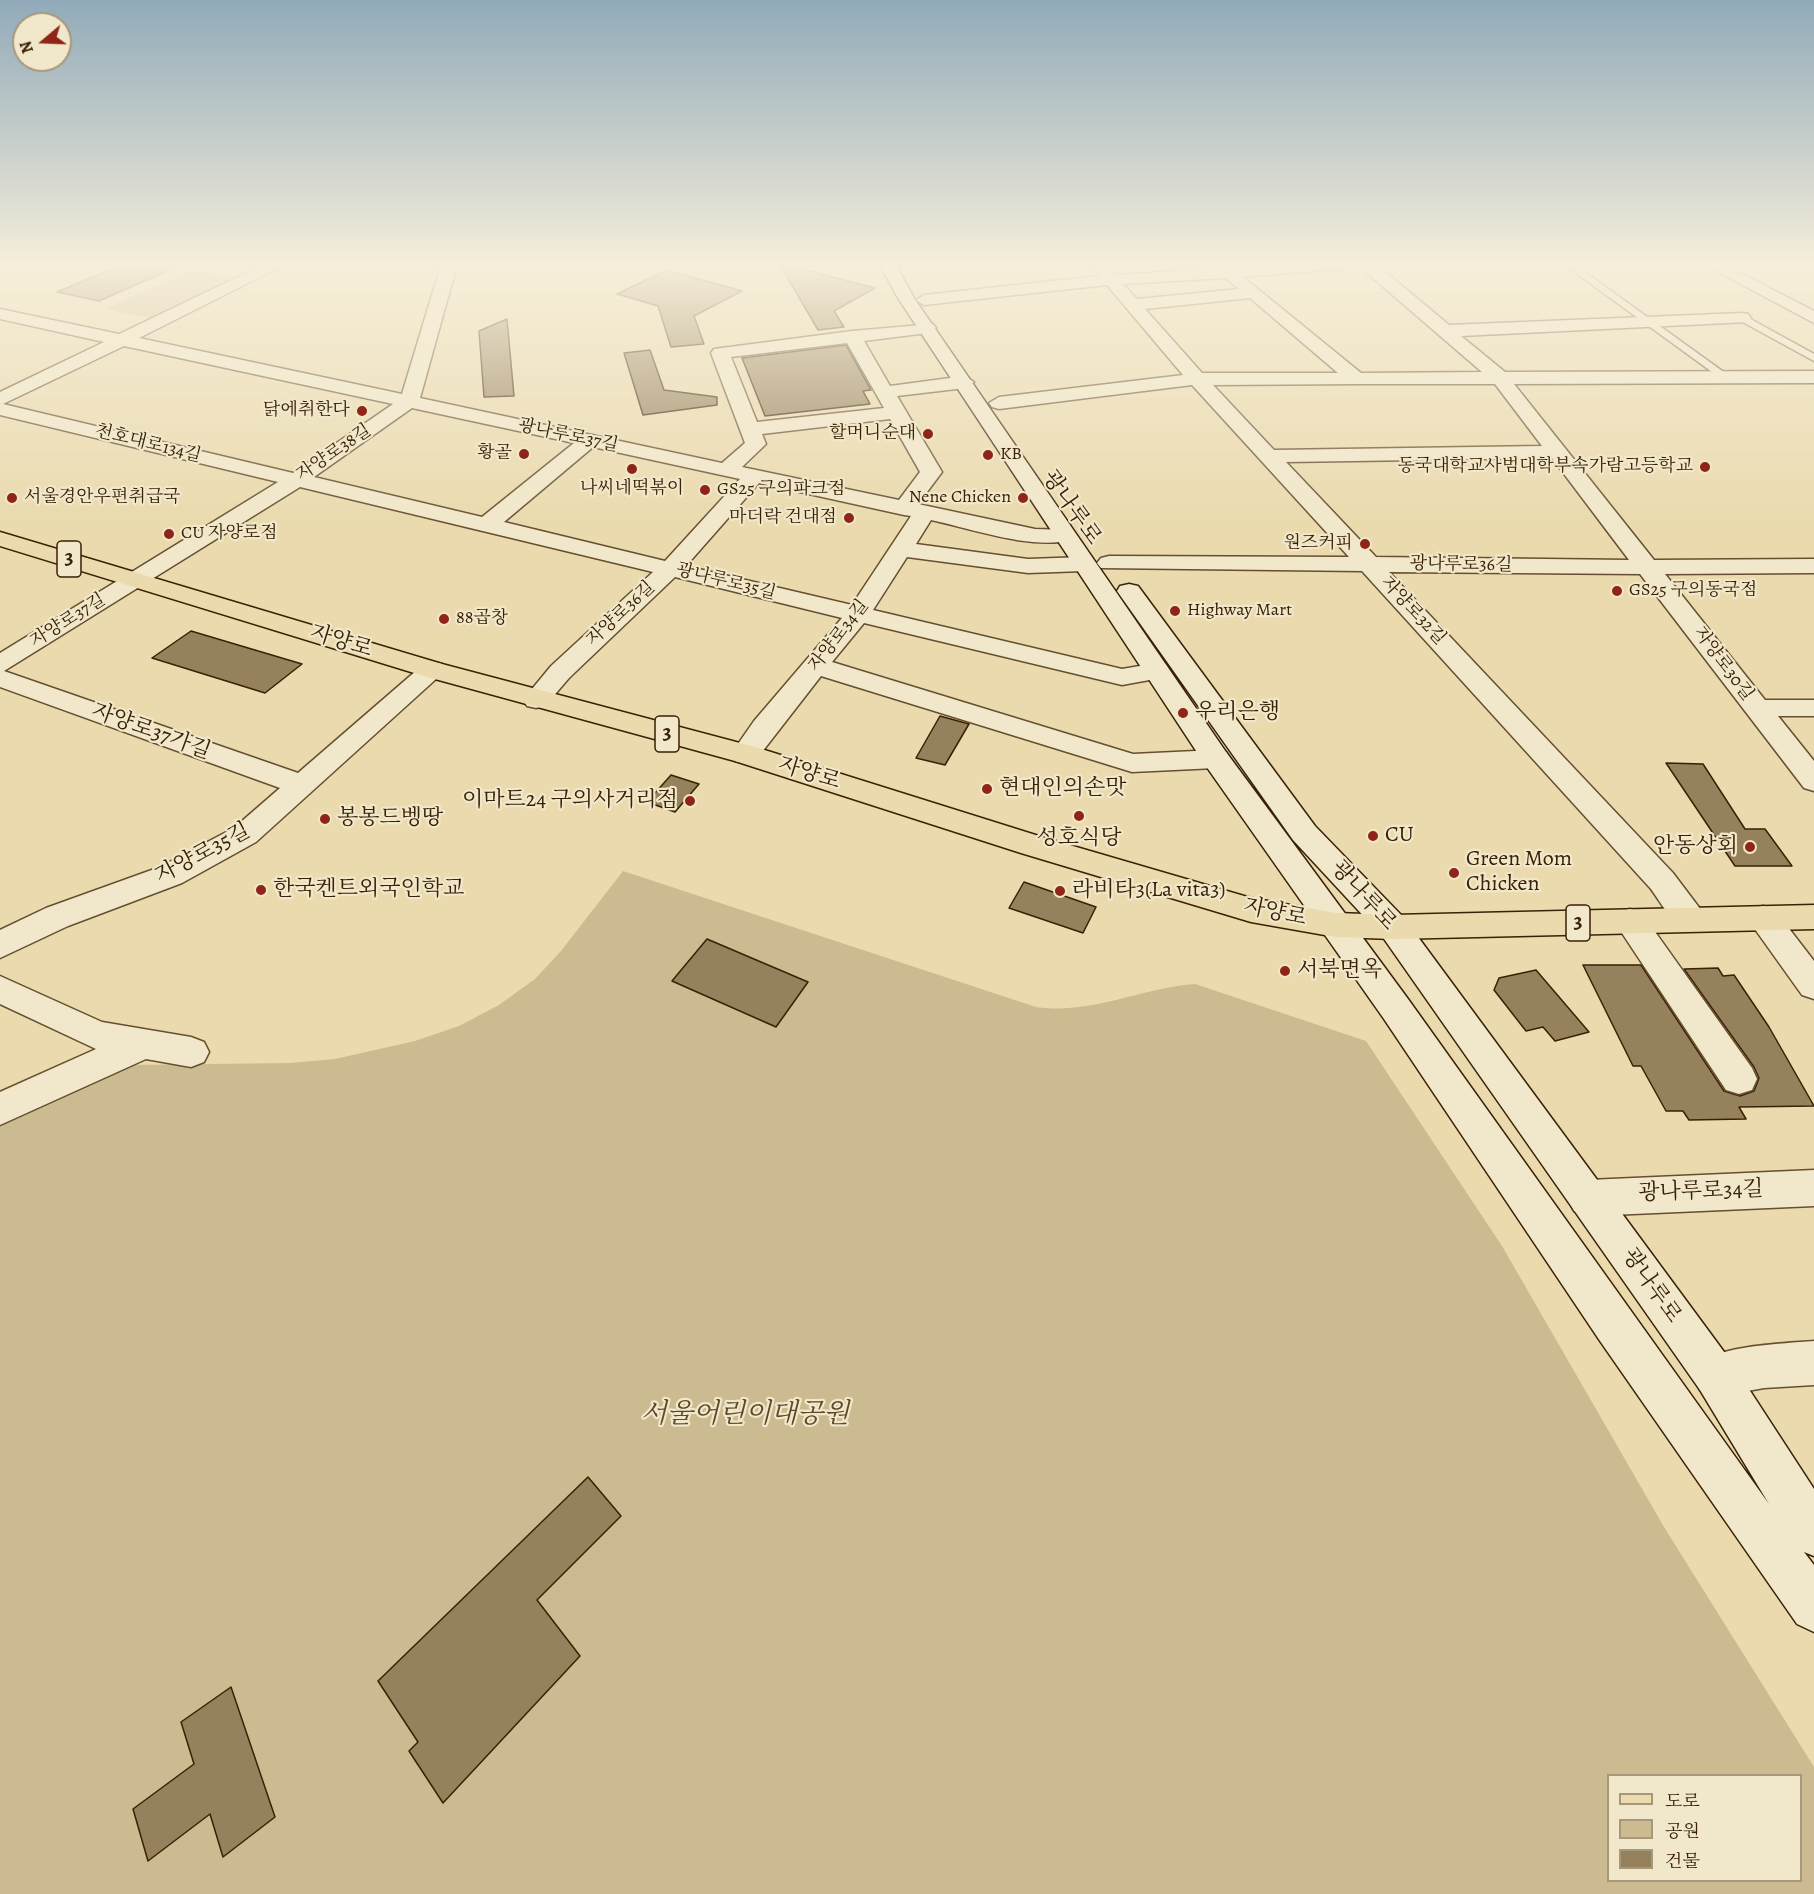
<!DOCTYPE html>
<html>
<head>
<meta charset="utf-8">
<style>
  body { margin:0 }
  #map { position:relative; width:1814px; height:1894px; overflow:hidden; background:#eadaad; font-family:Alegreya,"Noto Serif KR",serif }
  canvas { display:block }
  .legend { position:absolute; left:1607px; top:1774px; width:195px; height:108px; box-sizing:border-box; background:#f1e7ca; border:2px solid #a7987b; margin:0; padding:8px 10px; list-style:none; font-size:18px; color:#392105 }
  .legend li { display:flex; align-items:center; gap:12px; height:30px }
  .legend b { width:30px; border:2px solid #a7987b }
  .north { position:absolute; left:12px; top:12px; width:60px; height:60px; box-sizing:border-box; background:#f1e7ca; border:2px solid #a7987b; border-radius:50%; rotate:251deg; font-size:16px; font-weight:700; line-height:24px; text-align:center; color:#392105 }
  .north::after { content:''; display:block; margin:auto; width:21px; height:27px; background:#8f2418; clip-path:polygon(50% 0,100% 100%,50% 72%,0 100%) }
</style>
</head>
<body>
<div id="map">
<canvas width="1814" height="1894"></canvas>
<ul class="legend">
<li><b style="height:8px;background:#eadaad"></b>도로</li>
<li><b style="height:16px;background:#ccbb90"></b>공원</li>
<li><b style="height:16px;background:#95815c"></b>건물</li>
</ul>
<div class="north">N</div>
</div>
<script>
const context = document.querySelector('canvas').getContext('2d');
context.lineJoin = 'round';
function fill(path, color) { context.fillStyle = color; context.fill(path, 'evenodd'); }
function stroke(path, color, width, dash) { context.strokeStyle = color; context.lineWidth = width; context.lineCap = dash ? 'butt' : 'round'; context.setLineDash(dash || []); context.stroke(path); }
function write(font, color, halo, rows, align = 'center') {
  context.font = font + ' Alegreya,"Noto Serif KR",serif'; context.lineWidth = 4.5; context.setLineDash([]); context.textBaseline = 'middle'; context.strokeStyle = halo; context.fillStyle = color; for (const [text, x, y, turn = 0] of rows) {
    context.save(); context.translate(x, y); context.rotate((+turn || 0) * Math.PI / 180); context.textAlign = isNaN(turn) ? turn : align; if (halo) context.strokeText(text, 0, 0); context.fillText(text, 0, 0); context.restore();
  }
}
const green = new Path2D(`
  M 193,269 L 242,278 L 155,319 L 105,309 Z
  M 623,871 L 1036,1007 C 1090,1015 1141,988 1195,984 L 1366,1041 L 1502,1246 L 1664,1527 L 1814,1767 L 1814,1894 L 0,1894 L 0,1124 L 128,1065 L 291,1063 L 335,1059 L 415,1041 L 459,1026 L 499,1005 L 535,979 L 561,951 ZM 1608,1776 L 1800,1776 L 1800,1880 L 1608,1880 Z`);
const building = new Path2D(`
  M 122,265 L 181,265 L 99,301 L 57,292 Z
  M 780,265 L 787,265 L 875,288 L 834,311 L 844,327 L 818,330 Z
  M 667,270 L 742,291 L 694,316 L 704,344 L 671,347 L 658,306 L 617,294 Z
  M 507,319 L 514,396 L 484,397 L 479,331 Z
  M 846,345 L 871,390 L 863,391 L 870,404 L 765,416 L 742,358 Z
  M 650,350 L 664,390 L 717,397 L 717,405 L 643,415 L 624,353 Z
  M 191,631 L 302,664 L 265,693 L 152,658 Z
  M 940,716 L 969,724 L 945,765 L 916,758 Z
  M 1666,763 L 1703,764 L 1745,829 L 1765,829 L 1792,866 L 1735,866 Z
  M 671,775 L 699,784 L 675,812 L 647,802 Z
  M 1024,882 L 1096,907 L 1083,933 L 1009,908 Z
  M 707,939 L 808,982 L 776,1027 L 672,981 Z
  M 1583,965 L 1641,965 L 1724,1091 L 1740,1096 L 1754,1091 L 1759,1078 L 1754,1067 L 1684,969 L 1718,968 L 1723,976 L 1734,975 L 1769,1027 L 1814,1106 L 1739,1107 L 1746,1119 L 1689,1120 L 1683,1111 L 1666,1111 L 1641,1066 L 1633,1066 Z
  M 1536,970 L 1589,1032 L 1555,1041 L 1543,1027 L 1526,1031 L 1494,990 L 1499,978 Z
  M 588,1477 L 621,1516 L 537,1600 L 580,1656 L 443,1803 L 409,1751 L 418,1742 L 378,1681 Z
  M 231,1687 L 275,1817 L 223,1857 L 210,1814 L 148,1861 L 133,1809 L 194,1764 L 181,1722 Z`);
const service = new Path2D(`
  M 1565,265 L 1575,265 L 1732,378 L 1723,380 Z
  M 1739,316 L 1745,316 L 1814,354 L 1814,361 L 1739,320 Z`);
const minor = new Path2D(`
  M 263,265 L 284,265 L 139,338 L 402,394 L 441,265 L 457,265 L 420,398 L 722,463 L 745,443 L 711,353 L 714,349 L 852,331 L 933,324 L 936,328 L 927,333 L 864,341 L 890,386 L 965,376 L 974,382 L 965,388 L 897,396 L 942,472 L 918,504 L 1035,529 L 1072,530 L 1075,535 L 1072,540 C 1030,550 973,529 931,520 L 916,544 L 1028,559 L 1084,557 L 1092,559 L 1096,564 L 1092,569 L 1084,571 L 1028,573 L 907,557 L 873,610 L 1122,669 L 1157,663 L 1166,665 L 1170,671 L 1166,677 L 1122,685 L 864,623 L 832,662 L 1133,754 L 1216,750 L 1226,752 L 1230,759 L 1226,766 L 1216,768 L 1132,772 L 821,676 L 755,761 L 745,763 L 735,761 L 731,754 L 754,721 L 842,618 L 675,577 L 569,678 L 545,706 L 536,708 L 527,706 L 523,700 L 551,666 L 653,572 L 300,487 L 4,671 L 298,773 L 424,664 L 433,662 L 442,664 L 446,670 L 256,842 L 182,883 L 68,926 L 0,958 L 0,930 L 46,908 L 160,867 L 234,828 L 280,788 L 0,687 L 0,653 L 278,482 L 0,415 L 0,392 L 104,342 L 0,319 L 0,309 L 119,334 ZM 847,343 L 884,408 L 757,422 L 731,357 ZM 124,346 L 393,404 L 293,473 L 3,404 ZM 412,408 L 574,443 L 482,517 L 314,477 ZM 890,419 L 920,472 L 899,500 L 742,467 L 766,444 L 762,434 ZM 593,447 L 726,476 L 740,479 L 665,561 L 504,522 ZM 759,483 L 904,515 L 911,516 L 852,605 L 686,566 Z
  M 1090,265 L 1107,265 L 1115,275 L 1272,265 L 1377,265 L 1449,325 L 1742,313 L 1748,314 L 1751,318 L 1748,322 L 1461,336 L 1505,372 L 1814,371 L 1814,383 L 1514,384 L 1654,560 L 1814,559 L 1814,573 L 1665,574 L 1765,700 L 1814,700 L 1814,716 L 1778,716 L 1814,761 L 1814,791 L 1804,788 L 1640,574 L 1389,572 L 1673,873 L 1707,918 L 1702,927 C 1676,935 1665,908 1651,889 L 1362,571 L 1101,568 L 1097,563 L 1101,558 L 1109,556 L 1349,557 L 1192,385 L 999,409 L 992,407 L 989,403 L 999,397 L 1183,375 L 1107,285 L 924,305 L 916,300 L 924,295 L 1099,276 ZM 1360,267 L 1482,372 L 1361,373 L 1243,277 ZM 1225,278 L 1239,289 L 1137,299 L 1123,284 ZM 1250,298 L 1338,373 L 1202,373 L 1145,309 ZM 1359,384 L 1495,384 L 1542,446 L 1274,450 L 1213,385 ZM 1552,458 L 1629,560 L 1376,557 L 1286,462 Z
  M 1705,265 L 1725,265 L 1814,311 L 1814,323 Z
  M 1763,906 L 1774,909 L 1814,961 L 1814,999 L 1802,995 L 1747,918 L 1752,909 Z
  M 1630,909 L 1641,912 L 1752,1068 L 1757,1079 L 1752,1090 L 1739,1094 L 1726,1090 L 1614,921 L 1619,912 Z
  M 0,976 L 102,1022 L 191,1037 L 204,1042 L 209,1052 L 204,1062 L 191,1067 L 146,1059 L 0,1125 L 0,1092 L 96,1049 L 0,1004 Z
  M 1814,1170 L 1814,1206 L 1588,1216 L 1574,1211 L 1568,1198 L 1574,1185 L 1588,1180 Z
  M 1814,1341 L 1814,1385 L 1764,1388 L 1715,1397 L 1700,1390 L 1693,1375 L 1700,1360 C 1736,1345 1776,1344 1814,1341 Z`);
const secondary = new Path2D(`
  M 880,265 L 896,265 L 914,298 L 1226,752 L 1408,999 L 1769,1504 L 1700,1390 L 1382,936 L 1293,840 L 1117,591 L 1120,586 L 1129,584 L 1138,586 L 1315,826 L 1404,918 L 1730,1360 L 1814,1489 L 1814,1556 L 1804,1552 L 1814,1565 L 1814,1632 L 1797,1624 L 1600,1341 L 1384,1019 L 1206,766 L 898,298 Z`);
const primary = new Path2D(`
  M 0,532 L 442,664 L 755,747 L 1042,837 L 1251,898 L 1336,913 L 1393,915 L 1814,905 L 1814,929 L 1393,939 L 1336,937 L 1251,922 L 1021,853 L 735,761 L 424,676 L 0,546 Z`);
const markers = [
  [362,411,6,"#8f2418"],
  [928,434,6,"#8f2418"],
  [524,454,6,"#8f2418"],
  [988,455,6,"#8f2418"],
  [1705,467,6,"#8f2418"],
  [632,469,6,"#8f2418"],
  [705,490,6,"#8f2418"],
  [12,498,6,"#8f2418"],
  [1023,498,6,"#8f2418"],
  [849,518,6,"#8f2418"],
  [169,534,6,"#8f2418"],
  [1365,544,6,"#8f2418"],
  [1617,591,6,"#8f2418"],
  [1175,611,6,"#8f2418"],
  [444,619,6,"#8f2418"],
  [1183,713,6,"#8f2418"],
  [987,789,6,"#8f2418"],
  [690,801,6,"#8f2418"],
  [1079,816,6,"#8f2418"],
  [325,819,6,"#8f2418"],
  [1373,836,6,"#8f2418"],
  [1750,847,6,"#8f2418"],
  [1454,873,6,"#8f2418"],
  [261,890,6,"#8f2418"],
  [1060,891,6,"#8f2418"],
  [1285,971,6,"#8f2418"]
];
const farPoinames = [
  ["닭에취한다",350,411],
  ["할머니순대",916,434],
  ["황골",512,454],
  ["KB",1000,455,"left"],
  ["동국대학교사범대학부속가람고등학교",1693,467],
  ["나씨네떡볶이",632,489,"center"],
  ["GS25 구의파크점",717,490,"left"],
  ["서울경안우편취급국",24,498,"left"],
  ["Nene Chicken",1011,498],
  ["마더락 건대점",837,518],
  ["CU 자양로점",181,534,"left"],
  ["원즈커피",1353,544],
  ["GS25 구의동국점",1629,591,"left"],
  ["Highway Mart",1187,611,"left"],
  ["88곱창",456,619,"left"]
];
const farStreetnames = [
  ["광나루로37길",568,436,12],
  ["천호대로134길",148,444,14],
  ["자양로38길",334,453,-34],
  ["광나루로36길",1461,565,1],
  ["광나루로35길",726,582,14],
  ["자양로32길",1413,611,47],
  ["자양로36길",621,614,-43],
  ["자양로37길",68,621,-32],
  ["자양로34길",839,636,-52],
  ["자양로30길",1723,664,53]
];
const shields = [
  [69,559,24],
  [667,734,24],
  [1578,923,24]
];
const shieldNames = [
  ["3",69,559],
  ["3",667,734],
  ["3",1578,923]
];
const streetNames = [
  ["광나루로",1071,508,55],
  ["자양로",341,642,17],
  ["자양로37가길",151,732,20],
  ["자양로",809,774,17],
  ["자양로35길",203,854,-28],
  ["광나루로",1363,896,48],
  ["자양로",1275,913,12],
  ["광나루로34길",1701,1192,-2],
  ["광나루로",1651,1286,55]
];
const poiNames = [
  ["우리은행",1195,713],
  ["현대인의손맛",999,789],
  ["이마트24 구의사거리점",678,801,"right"],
  ["봉봉드벵땅",337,819],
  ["CU",1385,836],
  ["성호식당",1079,839,"center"],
  ["안동상회",1738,847,"right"],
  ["Green Mom",1466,860],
  ["Chicken",1466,885],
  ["한국켄트외국인학교",273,890],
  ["라비타3(La vita3)",1072,891],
  ["서북면옥",1297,971]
];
const nearParknames = [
  ["서울어린이대공원",745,1415]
];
fill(green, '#ccbb90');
fill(building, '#95815c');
stroke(building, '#392105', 1.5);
stroke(service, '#654f2f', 3);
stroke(minor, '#654f2f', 3);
stroke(secondary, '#392105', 3);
stroke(primary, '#392105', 3);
fill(service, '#f1e7ca');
fill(minor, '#f1e7ca');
fill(secondary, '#f1e7ca');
fill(primary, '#eadaad');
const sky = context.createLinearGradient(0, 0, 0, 530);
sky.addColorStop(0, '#91aaba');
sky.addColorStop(0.5, '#f6eeda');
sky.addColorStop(1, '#f6eeda00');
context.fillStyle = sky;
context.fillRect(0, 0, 1814, 530);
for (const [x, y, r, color] of markers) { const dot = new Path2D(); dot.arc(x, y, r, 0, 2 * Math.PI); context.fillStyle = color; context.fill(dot); stroke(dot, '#f1e7ca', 2); }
write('18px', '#392105', '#f1e7ca', farPoinames, 'right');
write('18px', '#392105', '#f1e7ca', farStreetnames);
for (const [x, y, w] of shields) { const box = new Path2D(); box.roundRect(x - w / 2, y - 18, w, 36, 4.5); context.fillStyle = '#f1e7ca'; context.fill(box); stroke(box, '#392105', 1.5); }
write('bold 21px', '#392105', null, shieldNames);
write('22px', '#392105', '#f1e7ca', streetNames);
write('22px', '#392105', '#f1e7ca', poiNames, 'left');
write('italic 27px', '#5e4828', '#f1e7ca', nearParknames);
</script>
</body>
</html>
